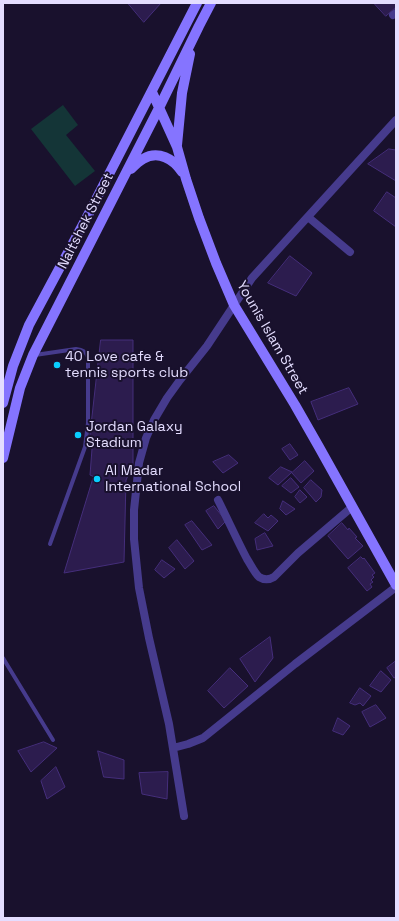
<!DOCTYPE html>
<html>
<head>
<meta charset="utf-8">
<style>
  body { margin:0 }
  #map { position:relative; width:399px; height:921px; overflow:hidden; background:#19112d; font-family:"Space Grotesk",sans-serif }
  canvas { display:block }
  .frame { position:absolute; inset:0; border:4px solid #e4ddff; pointer-events:none }
</style>
</head>
<body>
<div id="map">
<canvas width="399" height="921"></canvas>
<div class="frame"></div>
</div>
<script>
const context = document.querySelector('canvas').getContext('2d');
context.lineJoin = 'round';
function fill(path, color) { context.fillStyle = color; context.fill(path, 'evenodd'); }
function stroke(path, color, width, dash) { context.strokeStyle = color; context.lineWidth = width; context.lineCap = dash ? 'butt' : 'round'; context.setLineDash(dash || []); context.stroke(path); }
function write(font, color, halo, rows, align = 'center') {
  context.font = font + ' "Space Grotesk",sans-serif'; context.lineWidth = 4; context.setLineDash([]); context.textBaseline = 'middle'; context.strokeStyle = halo; context.fillStyle = color; for (const [text, x, y, turn = 0] of rows) {
    context.save(); context.translate(x, y); context.rotate((+turn || 0) * Math.PI / 180); context.textAlign = isNaN(turn) ? turn : align; if (halo) context.strokeText(text, 0, 0); context.fillText(text, 0, 0); context.restore();
  }
}
const green = new Path2D(`
  M 63,105 L 78,125 L 66,135 L 95,171 L 75,186 L 31,129 Z`);
const building = new Path2D(`
  M 128,3 L 161,3 L 144,22 Z
  M 374,3 L 396,3 L 396,7 L 386,16 Z
  M 389,149 L 396,150 L 396,181 L 368,164 Z
  M 387,192 L 396,198 L 396,227 L 374,211 Z
  M 290,256 L 312,273 L 296,296 L 268,283 Z
  M 101,340 L 133,340 L 133,465 L 126,480 L 124,562 L 64,573 L 93,478 L 99,479 L 90,475 L 92,449 L 90,435 Z
  M 349,388 L 358,404 L 318,420 L 311,402 Z
  M 290,444 L 298,455 L 290,460 L 282,449 Z
  M 229,455 L 238,463 L 223,473 L 213,462 Z
  M 305,461 L 314,471 L 301,483 L 292,473 Z
  M 281,467 L 292,472 L 278,485 L 269,478 Z
  M 291,478 L 299,487 L 291,493 L 282,486 Z
  M 311,480 L 322,490 L 321,497 L 316,502 L 304,488 Z
  M 300,490 L 307,497 L 300,503 L 295,497 Z
  M 283,501 L 295,509 L 286,515 L 280,509 Z
  M 214,506 L 226,521 L 218,529 L 206,511 Z
  M 264,514 L 268,518 L 271,515 L 278,521 L 268,531 L 255,523 Z
  M 192,521 L 212,545 L 202,550 L 185,525 Z
  M 342,523 L 348,530 L 349,528 L 357,537 L 355,538 L 363,546 L 348,559 L 328,536 Z
  M 265,533 L 273,546 L 257,550 L 255,539 Z
  M 177,540 L 194,561 L 185,569 L 169,548 Z
  M 361,557 L 363,559 L 364,558 L 375,573 L 372,575 L 374,577 L 371,580 L 373,582 L 370,584 L 372,587 L 367,591 L 348,568 Z
  M 162,560 L 175,569 L 164,578 L 155,570 Z
  M 270,637 L 273,658 L 255,682 L 240,659 Z
  M 396,661 L 396,677 L 394,678 L 387,668 Z
  M 230,668 L 248,686 L 224,708 L 208,691 Z
  M 381,671 L 391,680 L 381,692 L 370,686 Z
  M 360,688 L 371,696 L 363,706 L 360,703 L 355,705 L 350,703 Z
  M 376,705 L 386,718 L 370,727 L 362,712 Z
  M 338,718 L 350,726 L 343,735 L 333,731 Z
  M 44,742 L 57,748 L 31,772 L 18,751 Z
  M 98,751 L 124,760 L 124,779 L 104,777 Z
  M 56,767 L 65,787 L 47,799 L 41,781 Z
  M 168,772 L 167,799 L 142,794 L 139,773 Z`);
const lane = new Path2D(`
  M 35,355 L 76,349 C 83,350 85,351 88,357 L 88,423 L 85,447 L 50,544
  M 3,658 L 53,740`);
const street = new Path2D(`
  M 393,15 L 396,13
  M 308,217 L 350,252
  M 218,500 C 228,520 237,540 247,559 C 251,565 254,572 259,577 C 264,580 269,580 274,577 L 298,553 L 352,507
  M 173,748 L 188,744 L 203,738 L 295,664 L 396,587
  M 184,816 L 169,724 L 149,638 L 139,588 L 134,539 L 134,510 L 139,463 L 146,438 L 154,420 L 167,398 L 180,380 L 207,346 L 252,278 L 396,120`);
const secondary = new Path2D(`
  M 152,92 L 177,147 L 186,179 L 199,218 L 216,263 L 234,305 L 295,405 L 319,447 L 396,585
  M 177,145 L 182,93 L 190,54
  M 131,169 C 135,165 139,161 143,159 C 158,150 174,159 182,172
  M 3,403 L 13,366 L 29,325 L 88,215 L 197,3
  M 3,458 L 20,388 L 33,355 L 159,108 L 199,26 L 211,3`);
const markers = [
  [57,365,4,"#09ceff"],
  [78,435,4,"#09ceff"],
  [97,479,4,"#09ceff"]
];
const streetNames = [
  ["Naltshek Street",86,221,-63],
  ["Younis Islam Street",272,338,60]
];
const poiNames = [
  ["40 Love cafe &",65,357],
  ["tennis sports club",65,373],
  ["Jordan Galaxy",86,427],
  ["Stadium",86,443],
  ["Al Madar",105,471],
  ["International School",105,487]
];
fill(green, '#143537');
fill(building, '#2c1c4e');
stroke(building, '#452e7b', 1);
stroke(lane, '#463b8d', 4);
stroke(street, '#463b8d', 8);
stroke(secondary, '#8574ff', 10);
for (const [x, y, r, color] of markers) { const dot = new Path2D(); dot.arc(x, y, r, 0, 2 * Math.PI); context.fillStyle = color; context.fill(dot); stroke(dot, '#19112d', 1.5); }
write('14px', '#e4ddff', '#19112d', streetNames);
write('14px', '#e4ddff', '#19112d', poiNames, 'left');
</script>
</body>
</html>
